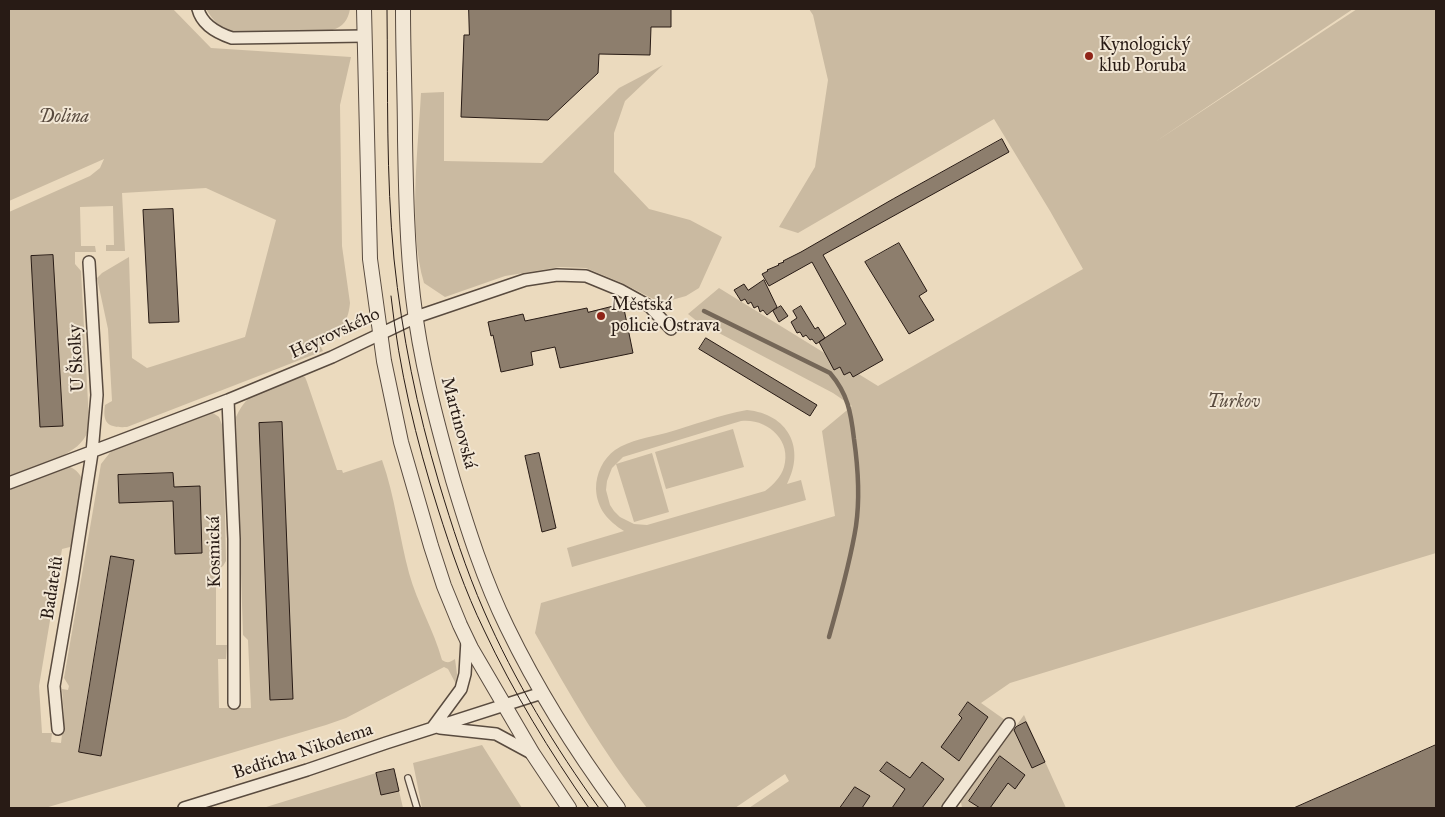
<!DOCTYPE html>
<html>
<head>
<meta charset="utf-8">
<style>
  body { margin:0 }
  #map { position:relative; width:1445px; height:817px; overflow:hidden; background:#ebdabe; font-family:"IM FELL Great Primer",serif }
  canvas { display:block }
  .frame { position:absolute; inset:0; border:10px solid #281b15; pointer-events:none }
</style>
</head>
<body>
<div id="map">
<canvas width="1445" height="817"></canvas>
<div class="frame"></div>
</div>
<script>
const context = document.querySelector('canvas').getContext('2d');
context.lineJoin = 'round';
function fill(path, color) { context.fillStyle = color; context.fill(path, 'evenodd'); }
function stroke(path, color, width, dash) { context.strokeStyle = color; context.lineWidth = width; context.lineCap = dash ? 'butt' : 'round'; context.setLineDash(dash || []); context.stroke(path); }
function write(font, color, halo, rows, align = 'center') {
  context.font = font + ' "IM FELL Great Primer",serif'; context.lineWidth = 4; context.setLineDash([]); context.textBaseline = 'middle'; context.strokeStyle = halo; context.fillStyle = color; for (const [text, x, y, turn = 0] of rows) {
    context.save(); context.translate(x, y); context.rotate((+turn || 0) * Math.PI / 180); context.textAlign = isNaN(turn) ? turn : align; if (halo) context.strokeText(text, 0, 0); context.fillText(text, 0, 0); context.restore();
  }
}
const green = new Path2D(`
  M 9,9 L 173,9 L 211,48 L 351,57 L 340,105 L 342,246 L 350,303 C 348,324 340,331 322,338 L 321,347 L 323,351 L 127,427 C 109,428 102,424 105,405 L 112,401 L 108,329 L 97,278 L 102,273 L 129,257 L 132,358 L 147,368 L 245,337 L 276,220 L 206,188 L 122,193 L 125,251 L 106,251 L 106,245 L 114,245 L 113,206 L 80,207 L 81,246 L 95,246 L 96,252 L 75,252 L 75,264 L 81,271 L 89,421 C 88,428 88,434 83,440 C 70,458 30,468 9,476 L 9,212 L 90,176 L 100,168 L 104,159 L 9,201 Z
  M 206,9 L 350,9 C 348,20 343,27 332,30 L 236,32 C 220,28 214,22 206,9 Z
  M 809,9 L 1353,9 L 1155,142 L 1357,9 L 1436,9 L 1436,553 L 1010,683 L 981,703 L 1005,720 L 941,808 L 922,808 L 901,794 L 893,807 L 894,808 L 749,808 L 789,781 L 785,774 L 735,808 L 647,808 C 603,753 569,693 535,633 L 541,603 L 835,516 L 822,431 L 852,406 L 833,393 L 698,322 L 688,314 L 719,288 L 878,386 L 1083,269 L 1050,211 L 994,119 L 798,233 L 779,227 L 815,167 L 828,80 L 813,15 Z
  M 663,65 L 625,101 L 614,133 L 614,172 L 649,209 L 690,220 L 722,237 L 699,288 L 686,296 L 661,303 L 622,283 L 586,268 L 560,267 L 505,276 L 445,297 L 424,283 C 408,228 418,151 421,93 L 444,92 L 444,161 L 542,163 L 619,88 Z
  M 297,374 L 305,377 L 307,382 L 337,470 L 342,470 L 343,473 L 382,460 C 395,496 399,536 409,573 C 417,603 434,630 442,660 C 448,664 450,662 455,659 L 457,674 L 456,684 L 448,669 L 444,667 L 346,718 L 326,725 L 45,808 L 9,808 L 9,490 L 68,466 C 77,470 81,474 83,483 C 85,491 76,531 74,542 L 70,547 L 62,549 L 39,686 L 42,733 L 52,733 L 51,742 L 61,743 L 64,717 L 62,689 L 68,690 L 69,686 L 64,678 L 101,464 L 112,450 L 210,411 L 219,417 L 223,427 L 226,561 L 223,566 L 216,570 L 216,645 L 227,645 L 226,659 L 218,659 L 219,708 L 251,708 L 248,640 L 243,635 L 236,417 C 250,387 269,386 297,374 Z
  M 747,410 C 788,414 806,448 787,484 L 801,480 L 806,500 L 572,567 L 567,548 L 624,531 C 608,521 597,509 596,489 C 596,473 603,459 615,450 C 630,440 650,437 666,433 C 693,425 720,415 747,410 ZM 741,421 C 767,418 792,440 784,467 C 781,477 773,485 765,491 L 647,525 L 634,524 L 620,517 L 614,511 L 610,505 L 606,490 L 607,481 L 612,468 L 623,457 Z
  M 733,429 L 744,467 L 666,489 L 655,452 Z
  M 652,453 L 669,512 L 634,522 L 616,464 Z
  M 1024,715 L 1066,808 L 962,808 L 961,802 Z
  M 482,745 L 522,808 L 422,808 L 413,763 Z
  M 394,769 L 403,808 L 263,808 L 376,773 Z`);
const stream = new Path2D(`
  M 704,311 L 830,373 C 848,394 851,413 854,439 C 858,467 860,498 856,526 C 850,564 839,601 829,637`);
const building = new Path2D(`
  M 469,9 L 671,9 L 671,27 L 651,27 L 650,55 L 599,54 L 598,73 L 548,120 L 461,117 L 464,35 L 469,35 Z
  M 1002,139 L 1009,152 L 823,255 L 883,360 L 853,377 L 850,372 L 844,375 L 840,367 L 834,370 L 819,342 L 846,324 L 812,262 L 769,286 L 762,274 L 768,271 L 767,270 L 779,265 L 778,264 L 784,262 L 783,261 L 801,252 L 893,199 Z
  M 173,209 L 179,322 L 149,323 L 143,210 Z
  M 899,243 L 927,291 L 919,296 L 934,320 L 909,334 L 865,262 Z
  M 53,255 L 63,426 L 40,427 L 31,256 Z
  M 764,280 L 777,307 L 767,315 L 763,310 L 760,312 L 758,306 L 754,308 L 751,302 L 748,304 L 745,299 L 741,301 L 734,290 L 744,284 L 748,290 Z
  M 623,304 L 633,353 L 560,368 L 555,347 L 531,352 L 533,365 L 501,372 L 493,335 L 491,336 L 488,322 L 523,314 L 525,321 L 587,308 L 588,312 Z
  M 781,306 L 788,316 L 779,322 L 773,311 Z
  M 801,306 L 815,329 L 818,327 L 825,338 L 816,344 L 812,339 L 810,340 L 806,335 L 803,337 L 800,332 L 797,333 L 791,322 L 797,318 L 793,311 Z
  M 706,338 L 817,405 L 810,416 L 699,349 Z
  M 282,422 L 293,699 L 270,700 L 259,423 Z
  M 539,453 L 556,528 L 542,532 L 525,456 Z
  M 173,473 L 174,487 L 200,486 L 202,553 L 175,554 L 173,501 L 119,503 L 118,475 Z
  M 111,556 L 134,560 L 101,756 L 79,752 Z
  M 968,702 L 988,717 L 959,761 L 941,747 L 962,718 L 959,715 Z
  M 1026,722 L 1045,762 L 1032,768 L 1014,730 L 1016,727 Z
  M 1436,745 L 1436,808 L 1294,808 Z
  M 1000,756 L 1025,775 L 1015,789 L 1008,783 L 990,808 L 980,808 L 969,801 Z
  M 887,762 L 910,778 L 922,762 L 944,779 L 922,808 L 892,808 L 905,789 L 880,771 Z
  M 394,769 L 399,791 L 381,795 L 376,773 Z
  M 855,787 L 870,796 L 862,808 L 840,808 Z`);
const service = new Path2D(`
  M 408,778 L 417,808`);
const minor = new Path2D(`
  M 198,9 C 202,25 217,33 232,38 L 365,36
  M 228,400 L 234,539 L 234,703
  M 9,483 L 228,400 L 332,357 L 416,317 L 525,280 L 557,275 L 586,276 L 620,290 L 649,306 L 671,329
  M 433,727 L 461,689 L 465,674 L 467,640
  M 440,728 L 496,734 L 533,754
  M 58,729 L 54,686 L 72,582 L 92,453 L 97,395 L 89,262
  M 184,808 L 307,770 L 386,743 L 542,693
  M 948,808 L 1009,724`);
const tertiary = new Path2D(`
  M 364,9 L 370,259 L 384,361 L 401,442 L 431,546 L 444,586 L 460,625 L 471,648 L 533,754 L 569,808
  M 403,9 C 403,53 405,97 405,140 C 406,193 407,245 413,297 C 420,359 436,420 453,480 C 468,530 484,580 507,627 C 538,691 576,751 618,808`);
const tram = new Path2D(`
  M 387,9 C 388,92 386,176 394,259 C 402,335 417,409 439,483 C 452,526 466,570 484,611 C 514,680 555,747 599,808
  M 391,296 C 399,369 416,440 438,509 C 451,550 465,591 484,630 C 513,692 550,752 589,808`);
const markers = [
  [1089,56,5,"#8f2418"],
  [601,316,5,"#8f2418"]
];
const poiNames = [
  ["Kynologický",1099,46],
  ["klub Poruba",1099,67],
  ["Městská",611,306],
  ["policie Ostrava",611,327]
];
const parkNames = [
  ["Dolina",64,118],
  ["Turkov",1234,403]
];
const streetNames = [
  ["Heyrovského",335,334,-25],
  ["U Školky",77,358,-93],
  ["Martinovská",458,423,75],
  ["Kosmická",215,552,-91],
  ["Badatelů",53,588,-81],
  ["Bedřicha Nikodema",303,752,-18]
];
fill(green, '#cabaa1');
stroke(stream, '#756758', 4.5);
fill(building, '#8d7e6d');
stroke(building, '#281b15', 1);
stroke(service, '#594b3f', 8);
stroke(minor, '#594b3f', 14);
stroke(tertiary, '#594b3f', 16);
stroke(service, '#f2e7d5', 5.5);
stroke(minor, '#f2e7d5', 11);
stroke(tertiary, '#f2e7d5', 14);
stroke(tram, '#281b15', 1);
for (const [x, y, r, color] of markers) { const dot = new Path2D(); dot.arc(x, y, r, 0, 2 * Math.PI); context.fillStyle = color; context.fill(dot); stroke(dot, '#f2e7d5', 2); }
write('18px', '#281b15', '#f2e7d5', poiNames, 'left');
write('italic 18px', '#594b3f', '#f2e7d5', parkNames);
write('18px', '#281b15', '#f2e7d5', streetNames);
</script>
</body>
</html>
